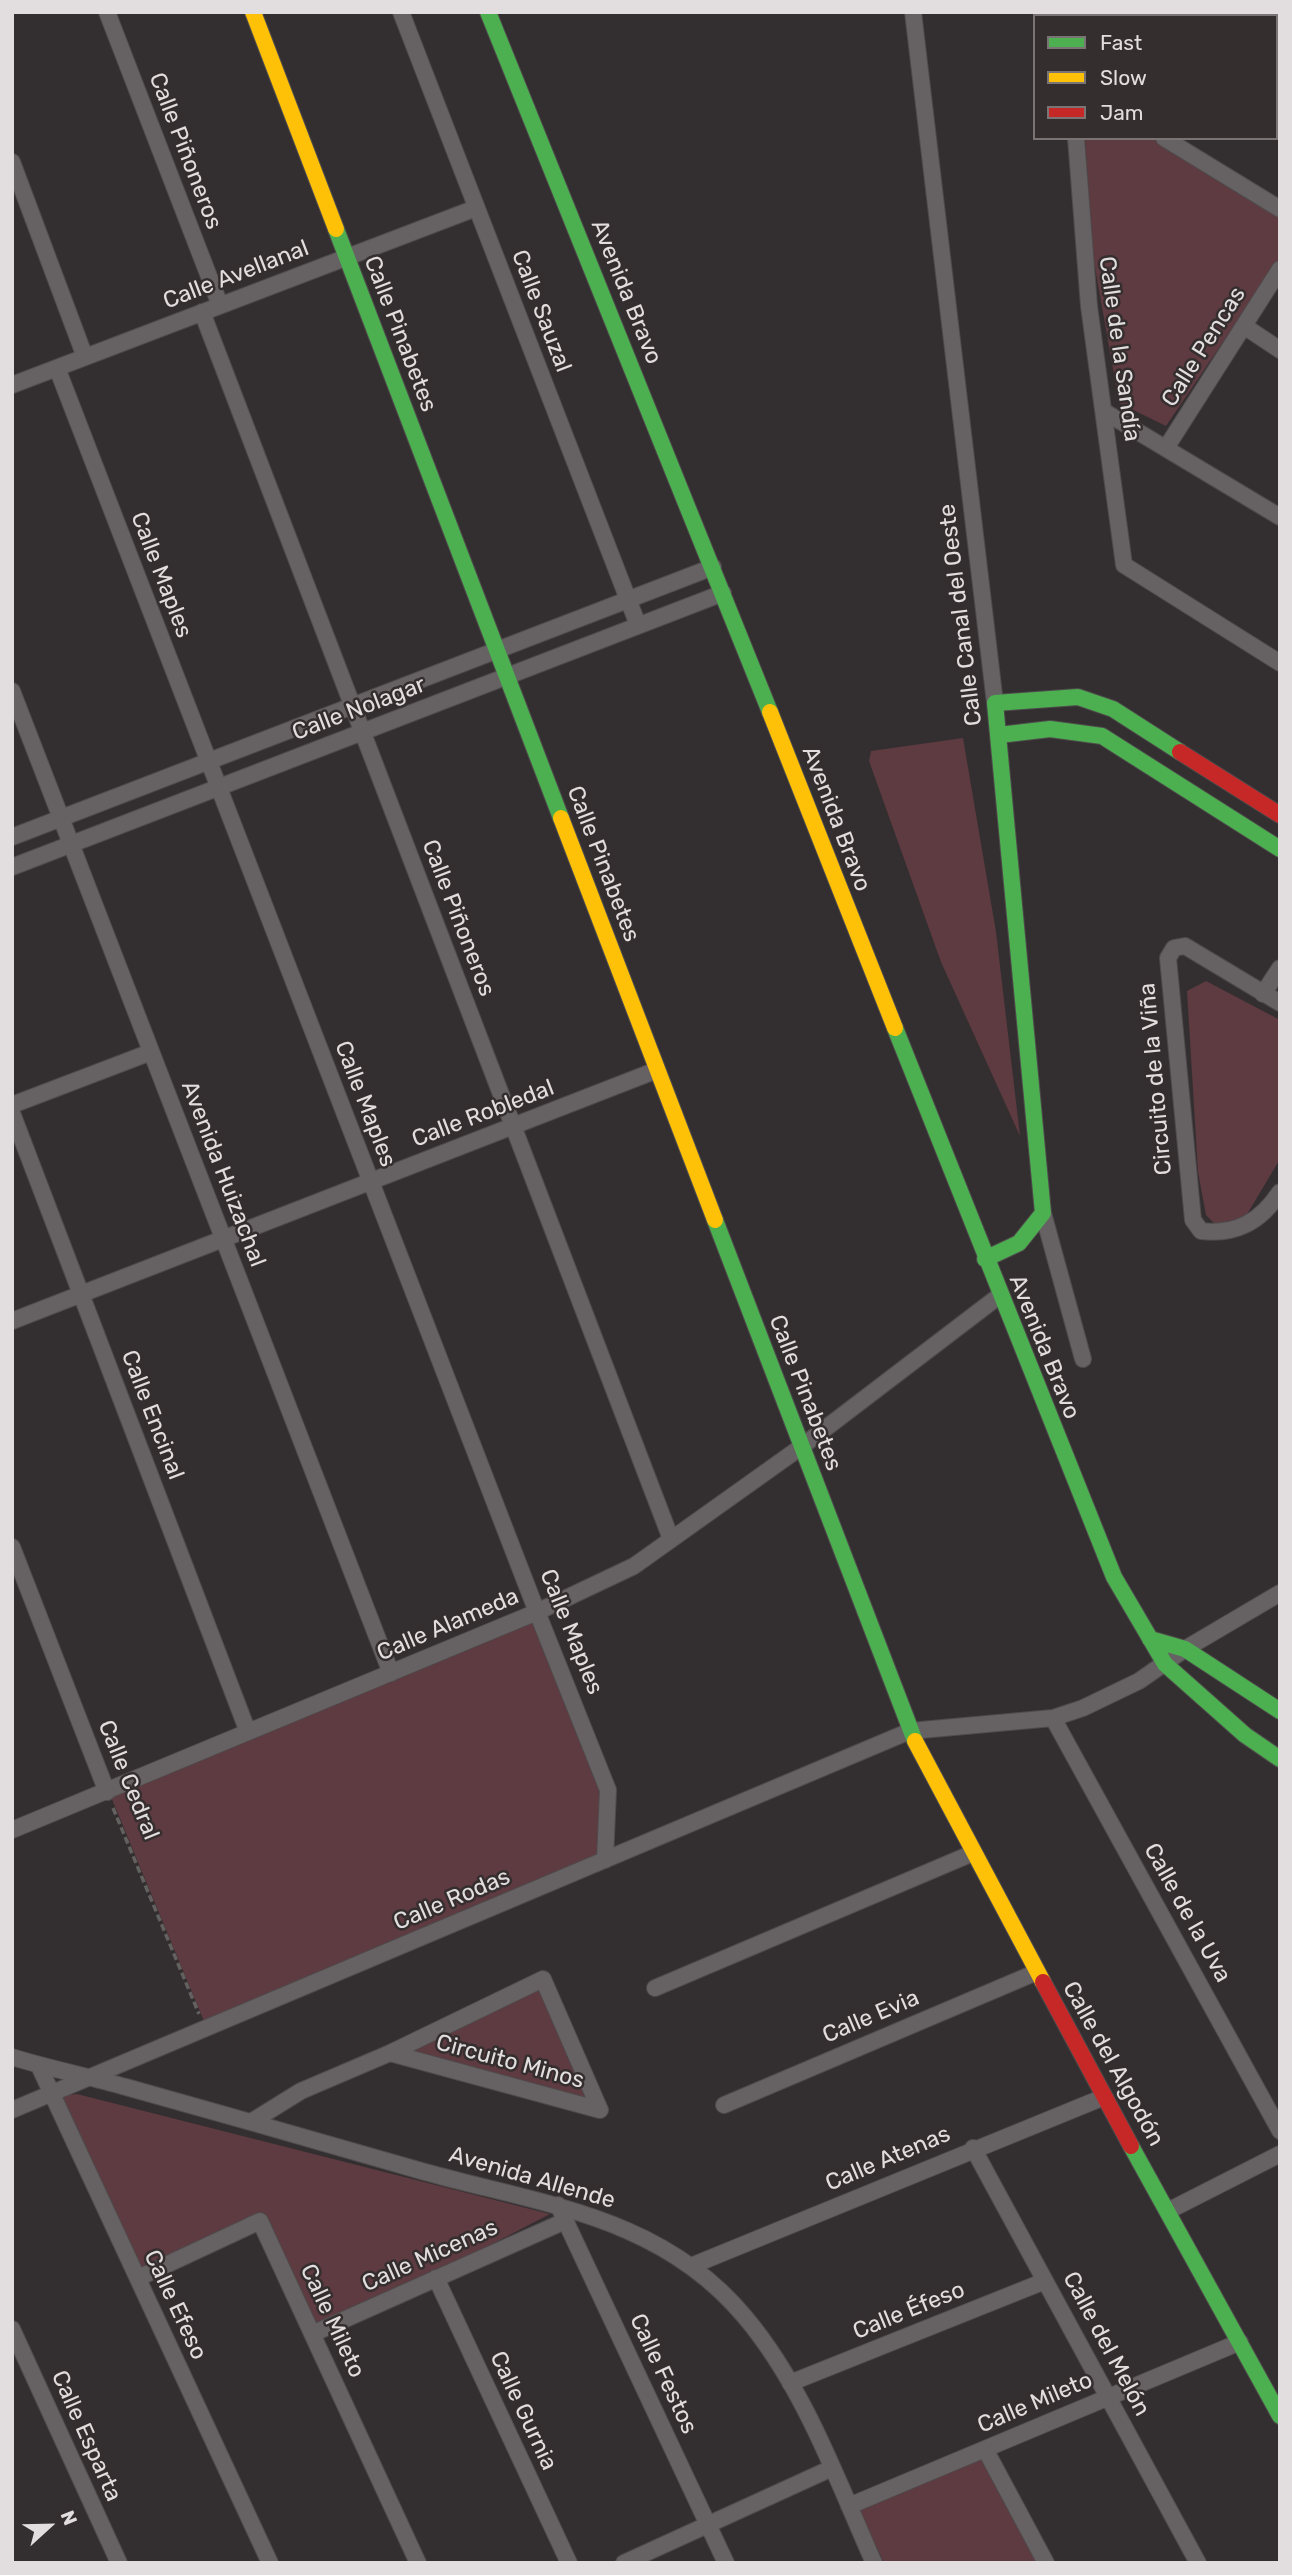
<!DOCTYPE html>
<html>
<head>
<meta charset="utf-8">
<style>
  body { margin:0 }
  #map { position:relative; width:1292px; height:2575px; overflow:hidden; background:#332f30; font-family:Rubik,sans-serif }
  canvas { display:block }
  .frame { position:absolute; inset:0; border:14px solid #e2dedf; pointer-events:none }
  .legend { position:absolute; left:1033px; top:14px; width:245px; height:126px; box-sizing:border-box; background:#342e2f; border:2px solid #7a7475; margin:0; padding:9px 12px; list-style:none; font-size:21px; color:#e2dedf }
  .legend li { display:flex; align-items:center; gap:14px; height:35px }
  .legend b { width:35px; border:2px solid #7a7475 }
  .north { position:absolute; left:14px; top:2491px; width:70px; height:70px; -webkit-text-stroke:5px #342e2f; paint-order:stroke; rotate:68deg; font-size:19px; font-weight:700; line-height:28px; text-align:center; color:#e2dedf }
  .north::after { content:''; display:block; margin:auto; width:24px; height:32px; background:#e2dedf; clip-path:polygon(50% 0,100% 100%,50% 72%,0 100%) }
</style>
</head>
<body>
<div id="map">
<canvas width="1292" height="2575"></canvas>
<div class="frame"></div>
<ul class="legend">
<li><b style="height:9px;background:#4caf50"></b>Fast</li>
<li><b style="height:9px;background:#ffc107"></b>Slow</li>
<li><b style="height:9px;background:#c62828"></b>Jam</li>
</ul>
<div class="north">N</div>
</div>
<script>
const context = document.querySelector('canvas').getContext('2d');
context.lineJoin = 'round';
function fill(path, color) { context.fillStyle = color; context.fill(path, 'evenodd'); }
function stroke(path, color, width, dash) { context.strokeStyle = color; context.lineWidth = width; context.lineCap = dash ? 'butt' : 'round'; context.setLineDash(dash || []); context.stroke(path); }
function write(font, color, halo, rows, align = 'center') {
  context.font = font + ' Rubik,sans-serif'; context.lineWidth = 5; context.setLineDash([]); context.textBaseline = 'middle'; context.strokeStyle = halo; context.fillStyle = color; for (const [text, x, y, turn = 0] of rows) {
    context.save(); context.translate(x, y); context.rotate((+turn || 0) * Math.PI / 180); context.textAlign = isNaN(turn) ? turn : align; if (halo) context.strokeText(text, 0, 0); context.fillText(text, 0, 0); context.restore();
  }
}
const green = new Path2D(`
  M 1085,138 L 1156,138 L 1280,212 L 1280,258 L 1166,426 L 1119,403 L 1093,256 Z
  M 963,738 L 996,932 L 1020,1136 L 941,962 L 869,761 L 871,751 Z
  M 1206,981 L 1280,1020 L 1280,1159 L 1246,1216 L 1216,1225 L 1206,1215 L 1198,1172 L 1187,991 Z
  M 535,1615 L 605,1789 L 603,1858 L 206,2026 L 109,1792 Z
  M 541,1983 L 596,2107 L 395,2053 Z
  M 77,2094 L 550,2214 L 311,2338 L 250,2218 L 138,2268 L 59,2096 Z
  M 979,2456 L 1037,2563 L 884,2563 L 859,2510 Z`);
const path = new Path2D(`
  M 113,1808 L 199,2014`);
const street = new Path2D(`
  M 107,12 L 220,305
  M 401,12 L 638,625
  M 913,12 L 995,703
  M 1212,12 L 1217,16
  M 1276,54 L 1280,56
  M 1076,138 L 1089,306 L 1124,565 L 1280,663
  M 1164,138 L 1280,209
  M 12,162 L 85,357
  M 202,312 L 671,1539
  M 1244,326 L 1280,350
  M 57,368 L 537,1612 L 608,1790 L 605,1860
  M 12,385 L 476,208
  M 1105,412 L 1280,517
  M 1166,448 L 1280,269
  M 12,691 L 391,1673
  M 12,837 L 713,567
  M 12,867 L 723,593
  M 1263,994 L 1280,968
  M 1280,1003 L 1185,946 L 1174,948 L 1168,958 L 1193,1220 L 1201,1231 C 1237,1235 1261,1221 1280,1192
  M 12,1105 L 151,1052
  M 12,1113 L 248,1732
  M 1043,1213 L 1083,1359
  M 12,1321 L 657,1070
  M 12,1547 L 107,1792
  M 1053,1718 L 1280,2131
  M 12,1830 L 537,1612 L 634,1566 L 801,1447 L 999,1296
  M 655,1988 L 973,1853
  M 390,2053 L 600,2110
  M 12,2057 C 50,2069 88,2076 126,2087 C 226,2115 325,2143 425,2172 C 543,2205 661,2216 745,2317 C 804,2387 837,2480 874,2563
  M 39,2066 L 270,2563
  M 724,2105 L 1037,1972
  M 12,2110 L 910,1731 L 1053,1718 L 1083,1708 L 1139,1681 L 1185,1649 L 1280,1593
  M 251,2122 L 301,2091 L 390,2053 L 543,1979 L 600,2110
  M 973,2148 L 1198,2563
  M 558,2205 L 726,2563
  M 1168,2211 L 1280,2154
  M 691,2266 L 1104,2097
  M 138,2278 L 260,2221 L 418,2563
  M 436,2278 L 569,2563
  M 12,2329 L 119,2563
  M 312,2334 L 565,2221
  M 790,2383 L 1045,2281
  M 985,2449 L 1046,2563
  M 849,2506 L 1240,2342
  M 624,2563 L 832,2468`);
const fast = new Path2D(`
  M 488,12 L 770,712
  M 336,229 L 561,818
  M 999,735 L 1050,729 L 1102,736 L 1280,849
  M 895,1028 L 1114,1577 L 1165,1664 L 1245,1735 L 1280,1759
  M 715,1220 L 915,1741
  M 985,1259 L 1019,1243 L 1043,1213 L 995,703 L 1078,697 L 1113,709 L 1180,752
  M 1150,1639 L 1185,1649 L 1280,1711
  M 1131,2146 L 1280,2416`);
const slow = new Path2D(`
  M 253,12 L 336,229
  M 770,712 L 895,1028
  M 561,818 L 715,1220
  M 915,1741 L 1043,1982`);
const jam = new Path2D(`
  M 1180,752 L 1280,815
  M 1043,1982 L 1131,2146`);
const streetNames = [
  ["Calle Piñoneros",185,151,69],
  ["Calle Avellanal",236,275,-21],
  ["Avenida Bravo",626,292,68],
  ["Calle Sauzal",541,311,69],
  ["Calle Pinabetes",400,334,69],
  ["Calle Pencas",1204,347,-58],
  ["Calle de la Sandía",1119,349,82],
  ["Calle Maples",161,575,69],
  ["Calle Canal del Oeste",961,615,-97],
  ["Calle Nolagar",359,709,-21],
  ["Avenida Bravo",836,819,69],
  ["Calle Pinabetes",603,864,69],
  ["Calle Piñoneros",458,918,69],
  ["Circuito de la Viña",1156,1079,-95],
  ["Calle Maples",365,1104,69],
  ["Calle Robledal",483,1114,-21],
  ["Avenida Huizachal",223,1174,69],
  ["Avenida Bravo",1044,1347,68],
  ["Calle Pinabetes",805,1393,69],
  ["Calle Encinal",152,1415,69],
  ["Calle Alameda",448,1625,-23],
  ["Calle Maples",571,1632,68],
  ["Calle Cedral",128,1780,68],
  ["Calle Rodas",452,1900,-23],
  ["Calle de la Uva",1187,1913,61],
  ["Calle Evia",871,2017,-23],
  ["Circuito Minos",510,2062,15],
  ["Calle del Algodón",1113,2064,61],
  ["Calle Atenas",888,2159,-23],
  ["Avenida Allende",532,2178,16],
  ["Calle Micenas",430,2256,-24],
  ["Calle Efeso",175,2305,65],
  ["Calle Éfeso",909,2311,-22],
  ["Calle Mileto",332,2321,65],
  ["Calle del Melón",1106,2344,62],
  ["Calle Festos",663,2374,65],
  ["Calle Mileto",1035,2403,-23],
  ["Calle Gurnia",523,2411,65],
  ["Calle Esparta",86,2436,66]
];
fill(green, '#5e3a41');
stroke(street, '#4f4b4c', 18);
stroke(fast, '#4f4b4c', 18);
stroke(slow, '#4f4b4c', 18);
stroke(jam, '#4f4b4c', 18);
stroke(path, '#636060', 3.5, [7, 3.5]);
stroke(street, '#666264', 16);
stroke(fast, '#4caf50', 16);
stroke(slow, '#ffc107', 16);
stroke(jam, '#c62828', 16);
write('23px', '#e2dedf', '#342e2f', streetNames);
</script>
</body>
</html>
